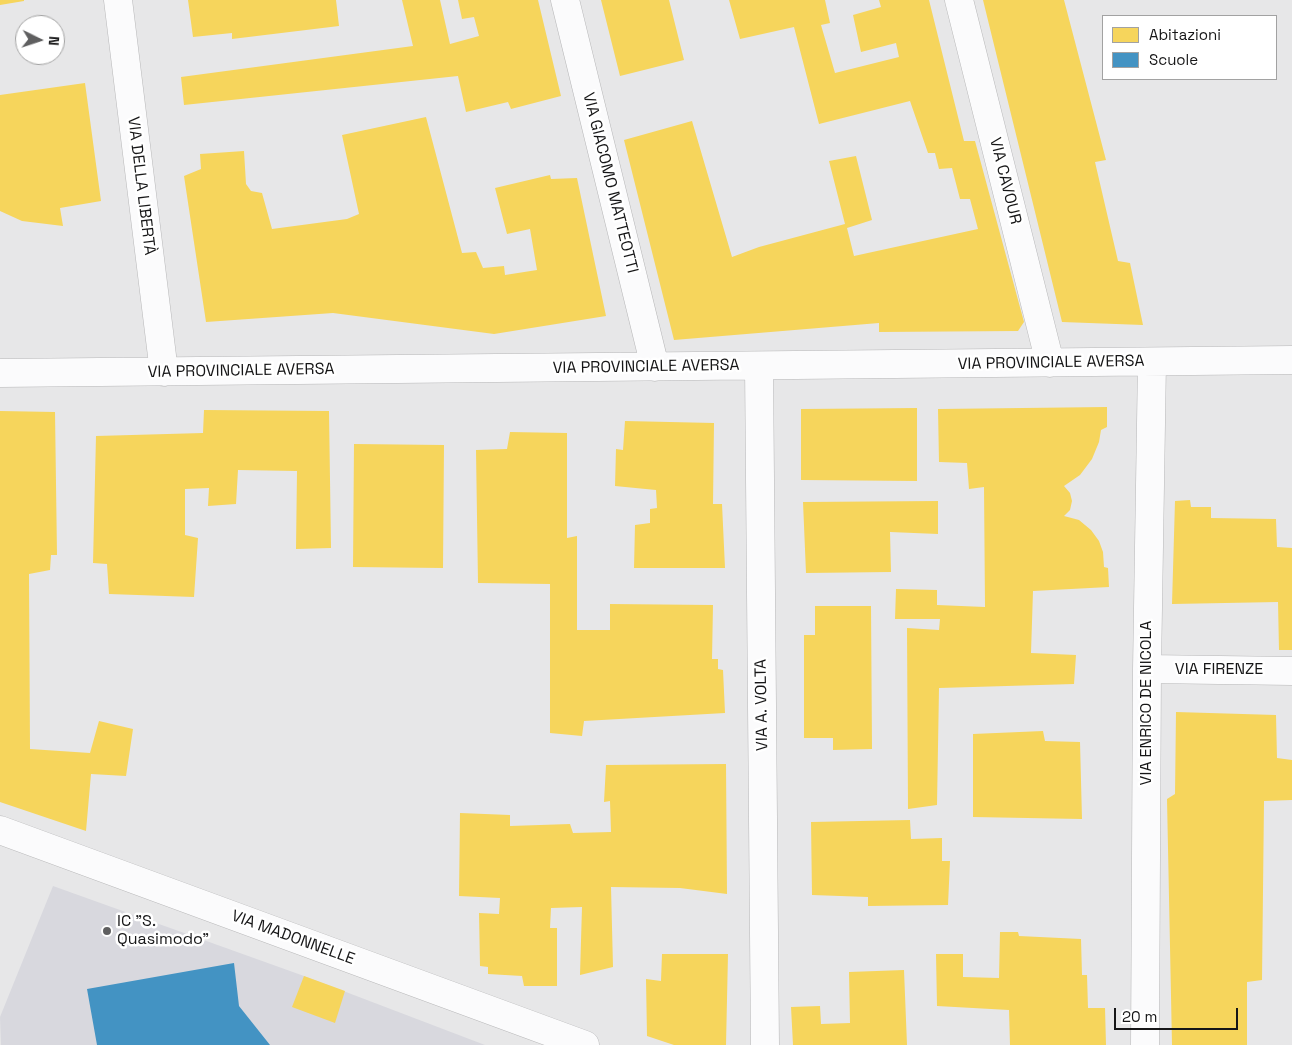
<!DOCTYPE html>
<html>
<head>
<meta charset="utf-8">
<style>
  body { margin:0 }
  #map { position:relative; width:1292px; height:1045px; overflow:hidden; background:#e7e7e8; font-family:"Space Grotesk",sans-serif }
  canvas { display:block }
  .legend { position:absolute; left:1102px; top:15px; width:175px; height:65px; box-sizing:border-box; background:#fff; border:1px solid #a2a2a2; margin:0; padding:6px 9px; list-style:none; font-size:15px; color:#161617 }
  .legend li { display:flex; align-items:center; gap:10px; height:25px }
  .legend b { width:25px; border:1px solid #a2a2a2 }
  .north { position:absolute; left:15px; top:15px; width:50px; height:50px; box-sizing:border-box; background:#fff; border:1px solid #a2a2a2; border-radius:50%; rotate:94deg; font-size:14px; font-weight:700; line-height:20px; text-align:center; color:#161617 }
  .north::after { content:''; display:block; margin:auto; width:18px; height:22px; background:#5f5f60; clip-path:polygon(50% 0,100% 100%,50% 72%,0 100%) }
  .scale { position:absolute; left:1114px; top:1008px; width:124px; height:22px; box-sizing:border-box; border:2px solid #161617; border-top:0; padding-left:6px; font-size:15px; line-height:18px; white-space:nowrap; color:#161617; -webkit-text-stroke:4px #fff; paint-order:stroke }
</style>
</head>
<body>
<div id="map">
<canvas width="1292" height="1045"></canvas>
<ul class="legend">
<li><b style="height:14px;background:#f6d55c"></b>Abitazioni</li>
<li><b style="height:14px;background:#4393c3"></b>Scuole</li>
</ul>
<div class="north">N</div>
<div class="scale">20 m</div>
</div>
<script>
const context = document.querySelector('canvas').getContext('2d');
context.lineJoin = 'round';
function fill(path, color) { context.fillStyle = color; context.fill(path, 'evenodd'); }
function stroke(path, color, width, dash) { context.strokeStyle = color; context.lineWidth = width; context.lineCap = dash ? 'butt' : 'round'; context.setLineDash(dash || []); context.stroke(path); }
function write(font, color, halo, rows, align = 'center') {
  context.font = font + ' "Space Grotesk",sans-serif'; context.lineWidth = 5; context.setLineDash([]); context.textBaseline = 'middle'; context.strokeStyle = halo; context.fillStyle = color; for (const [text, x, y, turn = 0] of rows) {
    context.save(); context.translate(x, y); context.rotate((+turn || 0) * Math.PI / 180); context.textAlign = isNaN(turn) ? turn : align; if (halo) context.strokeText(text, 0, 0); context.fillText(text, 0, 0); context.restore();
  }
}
const built = new Path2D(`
  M 53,886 L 304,976 L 485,1045 L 1,1045 L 0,1017 Z`);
const homes = new Path2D(`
  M 0,0 L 24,0 L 24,1 L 0,5 Z
  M 188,0 L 336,0 L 339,26 L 232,39 L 232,33 L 193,37 Z
  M 402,0 L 440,0 L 450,44 L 479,36 L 474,17 L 462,19 L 458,0 L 538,0 L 561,96 L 511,109 L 508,102 L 466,112 L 458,76 L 184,105 L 181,77 L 413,46 Z
  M 601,0 L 669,0 L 684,60 L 620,76 Z
  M 729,0 L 825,0 L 830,23 L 821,25 L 835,73 L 899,57 L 896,43 L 861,52 L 853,15 L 881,7 L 879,0 L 929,0 L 964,141 L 975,141 L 1024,322 L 1018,331 L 879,332 L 879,323 L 674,340 L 624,140 L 692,121 L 732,257 L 759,247 L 845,224 L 829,161 L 856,156 L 872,220 L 847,228 L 854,256 L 978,229 L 970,199 L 960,199 L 952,168 L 939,169 L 935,153 L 928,153 L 910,101 L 819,124 L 794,27 L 740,39 Z
  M 983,0 L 1064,0 L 1106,160 L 1095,162 L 1118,261 L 1130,263 L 1143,325 L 1062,322 Z
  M 85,83 L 101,201 L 60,208 L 63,226 L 22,221 L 0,211 L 0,95 Z
  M 426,117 L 462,253 L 476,252 L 483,268 L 504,266 L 505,275 L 537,270 L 530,229 L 507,234 L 495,188 L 550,175 L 551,179 L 577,178 L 606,316 L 494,334 L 333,313 L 206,322 L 184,176 L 201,169 L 200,154 L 244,151 L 246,184 L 251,191 L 262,193 L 272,229 L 347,219 L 359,214 L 342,135 Z
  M 1107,407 L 1107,427 L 1101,430 L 1099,442 L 1092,459 L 1080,475 L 1064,486 L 1070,493 L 1072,501 L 1070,510 L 1064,516 L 1079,520 L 1091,530 L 1099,541 L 1103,552 L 1104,567 L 1108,568 L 1109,587 L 1033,591 L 1031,653 L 1076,655 L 1074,684 L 939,688 L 937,805 L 908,809 L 907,628 L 939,630 L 940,619 L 895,619 L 896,589 L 937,590 L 937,605 L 985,607 L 984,487 L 969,489 L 967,463 L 939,462 L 938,409 Z
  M 917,408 L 917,481 L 801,480 L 801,409 Z
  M 204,410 L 329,411 L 331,548 L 296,549 L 297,471 L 238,470 L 236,504 L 208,506 L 209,488 L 185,489 L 185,535 L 198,538 L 194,597 L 109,594 L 107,564 L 93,563 L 96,436 L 203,433 Z
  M 0,411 L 55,412 L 57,555 L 51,555 L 50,570 L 29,574 L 30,749 L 90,753 L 99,721 L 133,729 L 126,776 L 91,774 L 86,831 L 0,802 Z
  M 625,421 L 714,423 L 713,504 L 722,504 L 725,568 L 634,568 L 635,525 L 650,523 L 650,509 L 657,508 L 656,490 L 615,486 L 616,449 L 623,450 Z
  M 510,432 L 567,433 L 567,538 L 577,536 L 577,630 L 610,630 L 610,604 L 713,605 L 712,659 L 718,659 L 718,669 L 723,670 L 725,713 L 584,721 L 582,736 L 550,733 L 550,584 L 478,583 L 476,450 L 507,449 Z
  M 354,444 L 444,445 L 443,568 L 353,567 Z
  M 1190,500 L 1191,507 L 1211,507 L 1211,518 L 1276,519 L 1277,547 L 1292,548 L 1292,650 L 1279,650 L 1278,602 L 1172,604 L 1175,501 Z
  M 938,501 L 938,534 L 890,532 L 891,572 L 806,573 L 803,502 Z
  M 815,606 L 871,606 L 872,749 L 833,750 L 833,738 L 804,738 L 804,635 L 815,635 Z
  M 1176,712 L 1276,715 L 1277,758 L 1292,760 L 1292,800 L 1264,801 L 1262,980 L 1247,982 L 1247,1045 L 1172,1045 L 1167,799 L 1175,794 Z
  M 1043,731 L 1045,741 L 1080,742 L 1082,819 L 973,817 L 973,734 Z
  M 726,764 L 727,894 L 680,888 L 611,887 L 613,967 L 580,975 L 582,907 L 551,908 L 550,928 L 557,928 L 557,986 L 524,986 L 522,976 L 488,974 L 488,967 L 480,966 L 479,913 L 499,914 L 500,898 L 459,896 L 460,813 L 510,815 L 510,826 L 570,824 L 573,833 L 611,832 L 610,801 L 604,802 L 606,765 Z
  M 910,820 L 911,839 L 942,838 L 942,861 L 950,861 L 948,905 L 868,906 L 868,897 L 812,895 L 811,822 Z
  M 1000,932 L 1018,932 L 1019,936 L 1081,939 L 1082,975 L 1087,975 L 1088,1008 L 1105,1008 L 1106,1045 L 1010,1045 L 1009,1010 L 937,1006 L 936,954 L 963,954 L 963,977 L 999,978 Z
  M 662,954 L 728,954 L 726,1045 L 674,1045 L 647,1036 L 646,979 L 661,981 Z
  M 904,970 L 907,1045 L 793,1045 L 791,1007 L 820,1006 L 821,1024 L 850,1023 L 849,972 Z
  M 304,976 L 345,991 L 335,1023 L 292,1007 Z`);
const schools = new Path2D(`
  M 234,963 L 239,1006 L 270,1045 L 97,1045 L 87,989 Z`);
const minor = new Path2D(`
  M 118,0 L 164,372
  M 565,0 L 655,367
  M 959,0 L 1050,363
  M 759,366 L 765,1045
  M 0,373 L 1292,360
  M 1147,669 L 1292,671
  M 0,830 L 585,1045
  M 1145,1045 L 1147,669 L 1152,362`);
const markers = [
  [107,931,5,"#5f5f60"]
];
const streetNames = [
  ["VIA CAVOUR",1005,181,76],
  ["VIA GIACOMO MATTEOTTI",610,183,76],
  ["VIA DELLA LIBERTÀ",141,186,83],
  ["VIA PROVINCIALE AVERSA",1051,363,-1],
  ["VIA PROVINCIALE AVERSA",646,367,-1],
  ["VIA PROVINCIALE AVERSA",241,371,-1],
  ["VIA FIRENZE",1219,670],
  ["VIA ENRICO DE NICOLA",1147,703,-90],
  ["VIA A. VOLTA",762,705,-91],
  ["VIA MADONNELLE",293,938,20]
];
const poiNames = [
  ["IC \"S.",117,922],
  ["Quasimodo\"",117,940]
];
fill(built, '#d8d8de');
fill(homes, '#f6d55c');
fill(schools, '#4393c3');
stroke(minor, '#b7b7b8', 29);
stroke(minor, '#fbfbfc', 28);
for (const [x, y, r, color] of markers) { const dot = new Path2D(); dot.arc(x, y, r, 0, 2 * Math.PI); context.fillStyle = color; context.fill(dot); stroke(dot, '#fff', 2); }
write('16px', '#161617', '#fff', streetNames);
write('16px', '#161617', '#fff', poiNames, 'left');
</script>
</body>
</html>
